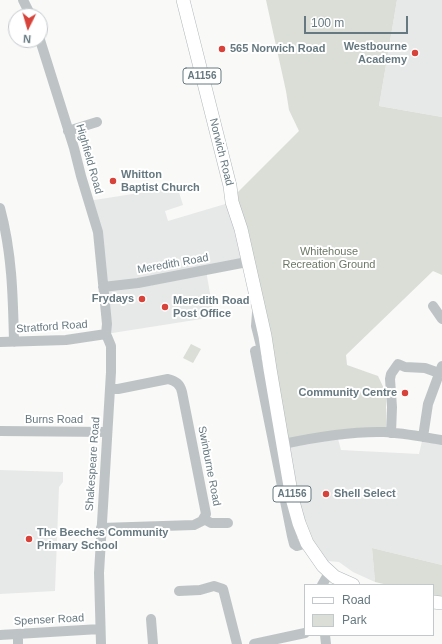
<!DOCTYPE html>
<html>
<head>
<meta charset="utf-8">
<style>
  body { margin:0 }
  #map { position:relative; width:442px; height:644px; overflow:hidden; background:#f9f9f7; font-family:Arial,sans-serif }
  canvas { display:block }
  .legend { position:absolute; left:304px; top:584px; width:130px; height:52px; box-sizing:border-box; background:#fff; border:1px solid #c2c9cc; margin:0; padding:5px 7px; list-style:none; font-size:12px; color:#667980 }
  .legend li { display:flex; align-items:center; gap:8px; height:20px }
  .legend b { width:20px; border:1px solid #c2c9cc }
  .north { position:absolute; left:8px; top:8px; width:40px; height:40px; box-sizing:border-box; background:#fff; border:1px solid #c2c9cc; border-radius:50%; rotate:185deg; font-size:11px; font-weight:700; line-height:16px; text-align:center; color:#667980 }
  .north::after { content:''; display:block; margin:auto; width:14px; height:18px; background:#d7433a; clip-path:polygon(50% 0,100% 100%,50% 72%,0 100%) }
  .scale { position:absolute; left:304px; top:16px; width:104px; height:18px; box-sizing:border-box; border:2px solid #667980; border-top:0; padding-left:5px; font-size:12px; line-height:14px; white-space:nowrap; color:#667980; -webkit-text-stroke:3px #fff; paint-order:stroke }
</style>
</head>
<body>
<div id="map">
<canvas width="442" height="644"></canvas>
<ul class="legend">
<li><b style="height:5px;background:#fff"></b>Road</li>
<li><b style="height:11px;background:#daded7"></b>Park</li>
</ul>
<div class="north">N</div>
<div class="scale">100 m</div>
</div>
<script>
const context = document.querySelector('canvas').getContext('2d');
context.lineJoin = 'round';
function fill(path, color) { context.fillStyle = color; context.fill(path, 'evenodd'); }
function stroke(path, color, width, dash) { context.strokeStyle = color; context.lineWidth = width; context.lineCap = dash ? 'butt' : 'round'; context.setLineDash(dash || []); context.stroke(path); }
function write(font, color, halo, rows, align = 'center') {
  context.font = font + ' Arial,sans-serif'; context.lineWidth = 4; context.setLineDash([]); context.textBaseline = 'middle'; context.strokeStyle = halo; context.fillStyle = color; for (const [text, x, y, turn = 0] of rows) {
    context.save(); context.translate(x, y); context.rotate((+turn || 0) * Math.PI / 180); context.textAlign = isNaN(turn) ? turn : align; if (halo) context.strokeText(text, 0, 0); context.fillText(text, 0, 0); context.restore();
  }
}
const built = new Path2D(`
  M 397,0 L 442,0 L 442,117 L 379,106 Z
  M 176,183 L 183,205 L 165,211 L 168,221 L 232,202 L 247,262 L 206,270 L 214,317 L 106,334 L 106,309 L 88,201 L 158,190 Z
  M 337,435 L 341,450 L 419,454 L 423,437 L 442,440 L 442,565 L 372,548 L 375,582 L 353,572 L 339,562 L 318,560 L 307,543 L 283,444 Z
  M 0,470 L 63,472 L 63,482 L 59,487 L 55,591 L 0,594 Z`);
const green = new Path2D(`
  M 266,0 L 397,0 L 379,106 L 442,117 L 442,275 L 433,271 L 346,355 L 347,365 L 378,376 L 386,393 L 386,428 L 283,444 L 232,198 L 299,131 L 289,110 L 286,91 Z
  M 191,344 L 201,349 L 193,363 L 183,358 Z
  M 372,548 L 442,565 L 442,597 L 433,595 L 433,585 L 388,585 L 375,582 Z`);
const minor = new Path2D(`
  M 23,0 L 31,16
  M 40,40 L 74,148 L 81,176 L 98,232 L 107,324 L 106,334 L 111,346 L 111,372 L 99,573 L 101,644
  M 68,131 L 97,122
  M 0,208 C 12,252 13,296 14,342
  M 103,287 L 138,283 L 247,262
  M 433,306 L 442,319
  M 257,313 L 256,326 L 262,350
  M 0,342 L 66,340 L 106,334
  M 267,349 L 255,351 L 292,536 L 294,544 L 297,546 L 307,543
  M 0,431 L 107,432
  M 391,433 L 392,407 L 390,379 L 391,374 L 398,364 L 405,367 L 425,368 L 439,373
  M 423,437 L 428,404 L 442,366
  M 283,444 C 316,437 350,431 384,432 C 403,433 423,437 442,440
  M 204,519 L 211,523 L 228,523
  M 101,528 L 194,525 L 202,521 L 206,514 L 182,392 C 180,384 176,381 168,379 L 118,389 L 110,389
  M 322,585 L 329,573
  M 179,591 L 200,590 L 214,586 L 223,589 L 237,644
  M 151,619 L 153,644
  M 18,634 L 18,644
  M 0,635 L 100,629
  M 325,635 L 326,644
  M 254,644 L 305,633`);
const major = new Path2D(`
  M 183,0 L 230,186 L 232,202 L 241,229 L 265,336 L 270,369 L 292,498 L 299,523 L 307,543 L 323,566 L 335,577 L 353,585
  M 433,602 L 442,603`);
const markers = [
  [222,49,4,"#d7433a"],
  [415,53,4,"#d7433a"],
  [113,181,4,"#d7433a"],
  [142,299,4,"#d7433a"],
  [165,307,4,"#d7433a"],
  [405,393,4,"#d7433a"],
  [326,494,4,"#d7433a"],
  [29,539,4,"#d7433a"]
];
const shields = [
  [202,76,38],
  [292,494,38]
];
const shieldNames = [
  ["A1156",202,76],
  ["A1156",292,494]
];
const poiNames = [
  ["Westbourne",407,47,"right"],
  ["Academy",407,60,"right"],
  ["565 Norwich Road",230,49],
  ["Whitton",121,175],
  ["Baptist Church",121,188],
  ["Frydays",134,299,"right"],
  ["Meredith Road",173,301],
  ["Post Office",173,314],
  ["Community Centre",397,393,"right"],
  ["Shell Select",334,494],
  ["The Beeches Community",37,533],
  ["Primary School",37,546]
];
const streetNames = [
  ["Norwich Road",221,152,76],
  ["Highfield Road",89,159,74],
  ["Meredith Road",173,264,-10],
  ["Stratford Road",52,327,-4],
  ["Burns Road",54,420],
  ["Shakespeare Road",93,464,-86],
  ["Swinburne Road",209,466,79],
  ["Spenser Road",49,620,-3]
];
const parkNames = [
  ["Whitehouse",329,252],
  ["Recreation Ground",329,265]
];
fill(built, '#e7e9e8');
fill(green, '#daded7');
stroke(major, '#b2b8bb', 14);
stroke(minor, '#bec4c6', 10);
stroke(major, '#fff', 13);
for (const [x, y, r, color] of markers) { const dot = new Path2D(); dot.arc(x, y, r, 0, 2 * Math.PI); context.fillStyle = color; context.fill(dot); stroke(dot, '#fff', 1.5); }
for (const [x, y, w] of shields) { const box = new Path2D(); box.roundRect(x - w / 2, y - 8, w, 16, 3); context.fillStyle = '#fff'; context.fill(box); stroke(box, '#667980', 1); }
write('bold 10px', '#667980', null, shieldNames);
write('bold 11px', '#667980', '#fff', poiNames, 'left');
write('11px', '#667980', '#fff', streetNames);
write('11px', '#6c7865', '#fff', parkNames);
</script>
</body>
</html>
